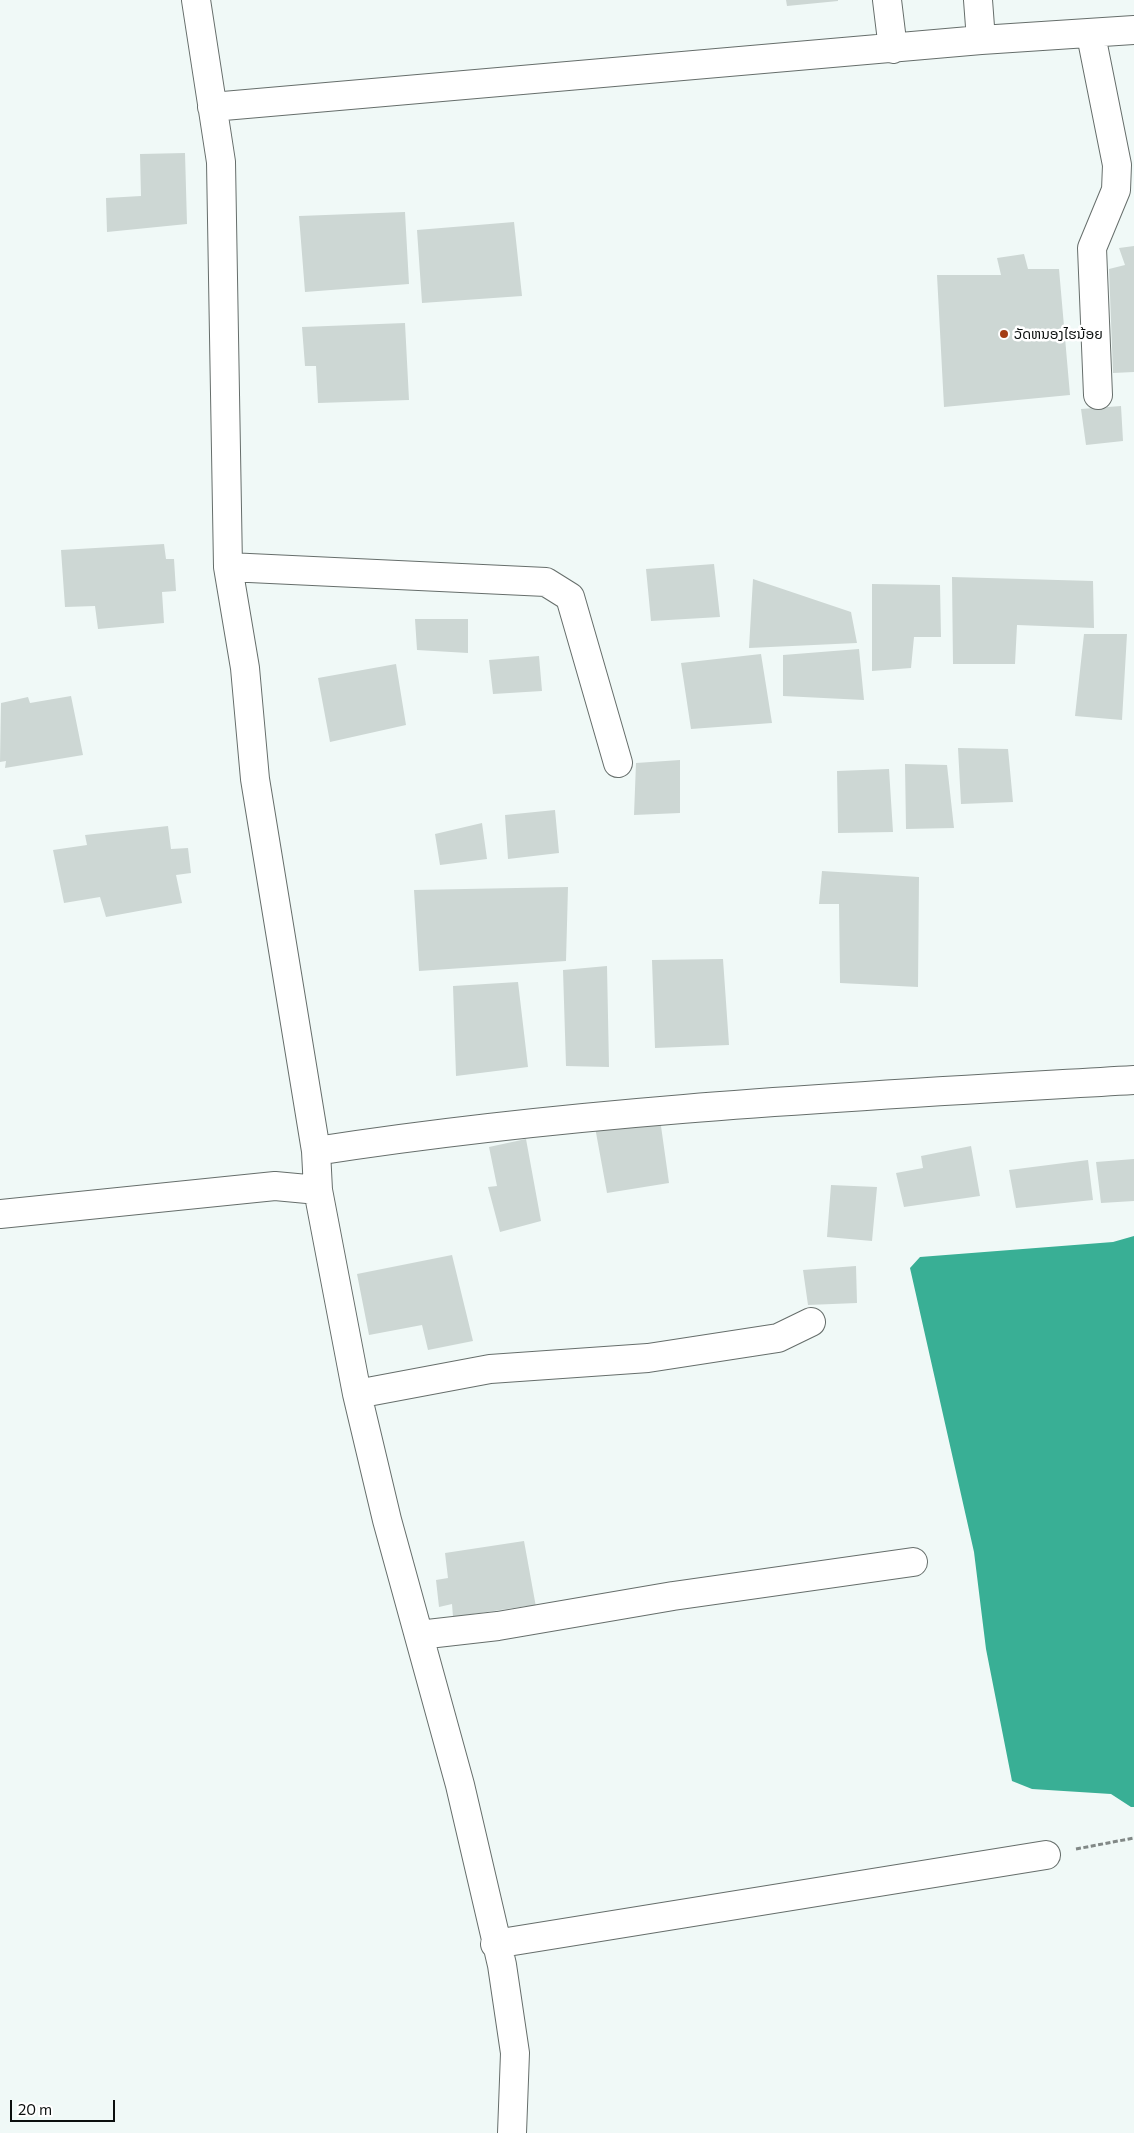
<!DOCTYPE html>
<html>
<head>
<meta charset="utf-8">
<style>
  body { margin:0 }
  #map { position:relative; width:1134px; height:2133px; overflow:hidden; background:#f0f9f7; font-family:Commissioner,sans-serif }
  canvas { display:block }
  .scale { position:absolute; left:10px; top:2100px; width:105px; height:22px; box-sizing:border-box; border:2px solid #0b0f0e; border-top:0; padding-left:6px; font-size:15px; line-height:18px; white-space:nowrap; color:#0b0f0e; -webkit-text-stroke:4px #fff; paint-order:stroke }
</style>
</head>
<body>
<div id="map">
<canvas width="1134" height="2133"></canvas>
<div class="scale">20 m</div>
</div>
<script>
const context = document.querySelector('canvas').getContext('2d');
context.lineJoin = 'round';
function fill(path, color) { context.fillStyle = color; context.fill(path, 'evenodd'); }
function stroke(path, color, width, dash) { context.strokeStyle = color; context.lineWidth = width; context.lineCap = dash ? 'butt' : 'round'; context.setLineDash(dash || []); context.stroke(path); }
function write(font, color, halo, rows, align = 'center') {
  context.font = font + ' Commissioner,"Noto Sans Lao",sans-serif'; context.lineWidth = 5; context.setLineDash([]); context.textBaseline = 'middle'; context.strokeStyle = halo; context.fillStyle = color; for (const [text, x, y, turn = 0] of rows) {
    context.save(); context.translate(x, y); context.rotate((+turn || 0) * Math.PI / 180); context.textAlign = isNaN(turn) ? turn : align; if (halo) context.strokeText(text, 0, 0); context.fillText(text, 0, 0); context.restore();
  }
}
const water = new Path2D(`
  M 1134,1236 L 1134,1807 L 1131,1807 L 1111,1794 L 1032,1789 L 1012,1781 L 986,1649 L 974,1552 L 910,1268 L 920,1257 L 1113,1242 Z`);
const building = new Path2D(`
  M 786,0 L 838,0 L 838,1 L 787,6 Z
  M 185,153 L 187,224 L 107,232 L 106,198 L 141,196 L 140,154 Z
  M 405,212 L 409,284 L 305,292 L 299,216 Z
  M 514,222 L 522,296 L 422,303 L 417,230 Z
  M 1134,246 L 1134,372 L 1113,373 L 1109,269 L 1125,265 L 1119,248 Z
  M 1024,254 L 1028,269 L 1059,269 L 1070,395 L 944,407 L 937,275 L 1001,275 L 997,258 Z
  M 405,323 L 409,400 L 318,403 L 316,366 L 305,366 L 302,327 Z
  M 1121,406 L 1123,441 L 1086,445 L 1081,409 Z
  M 164,544 L 166,559 L 174,559 L 176,591 L 162,592 L 164,623 L 98,629 L 95,606 L 65,607 L 61,550 Z
  M 714,564 L 720,617 L 651,621 L 646,569 Z
  M 952,577 L 1093,581 L 1094,628 L 1017,625 L 1015,664 L 953,664 Z
  M 753,579 L 851,612 L 857,643 L 749,648 Z
  M 872,584 L 940,585 L 941,637 L 914,637 L 911,668 L 872,671 Z
  M 415,619 L 468,619 L 468,653 L 417,650 Z
  M 1084,634 L 1127,634 L 1122,720 L 1075,716 Z
  M 859,649 L 864,700 L 783,696 L 783,655 Z
  M 761,654 L 772,723 L 691,729 L 681,663 Z
  M 539,656 L 542,691 L 493,694 L 489,660 Z
  M 396,664 L 406,725 L 330,742 L 318,678 Z
  M 71,696 L 83,755 L 5,768 L 6,761 L 0,762 L 1,703 L 28,697 L 30,703 Z
  M 958,748 L 1008,749 L 1013,802 L 961,804 Z
  M 680,760 L 680,813 L 634,815 L 636,763 Z
  M 905,764 L 947,765 L 954,828 L 906,829 Z
  M 889,769 L 893,832 L 838,833 L 837,771 Z
  M 555,810 L 559,853 L 508,859 L 505,815 Z
  M 482,823 L 487,859 L 440,865 L 435,834 Z
  M 168,826 L 171,849 L 188,848 L 191,873 L 176,875 L 182,903 L 106,917 L 100,897 L 64,903 L 53,850 L 87,845 L 85,835 Z
  M 822,871 L 919,877 L 918,987 L 840,983 L 839,904 L 819,904 Z
  M 568,887 L 566,961 L 419,971 L 414,890 Z
  M 723,959 L 729,1045 L 655,1048 L 652,960 Z
  M 607,966 L 609,1067 L 566,1066 L 563,970 Z
  M 518,982 L 528,1067 L 456,1076 L 453,986 Z
  M 660,1119 L 669,1183 L 607,1193 L 595,1127 Z
  M 526,1139 L 541,1221 L 500,1232 L 488,1187 L 497,1186 L 489,1147 Z
  M 971,1146 L 980,1196 L 904,1207 L 896,1173 L 923,1168 L 921,1156 Z
  M 1134,1159 L 1134,1201 L 1101,1203 L 1096,1162 Z
  M 1088,1160 L 1093,1200 L 1016,1208 L 1009,1170 Z
  M 831,1185 L 877,1187 L 872,1241 L 827,1237 Z
  M 452,1255 L 473,1341 L 428,1350 L 422,1325 L 369,1335 L 357,1274 Z
  M 856,1266 L 857,1303 L 808,1305 L 803,1270 Z
  M 524,1541 L 536,1607 L 527,1606 L 453,1617 L 452,1604 L 439,1607 L 436,1580 L 448,1578 L 445,1553 Z`);
const path = new Path2D(`
  M 1076,1849 L 1134,1838`);
const minor = new Path2D(`
  M 196,0 L 221,162 L 228,567 L 245,668 L 255,779 L 316,1151 L 318,1190 L 357,1394 L 387,1520 L 460,1785 L 502,1965 L 515,2053 L 512,2133
  M 887,0 L 893,49
  M 978,0 L 981,40
  M 1091,35 L 1117,165 L 1116,190 L 1092,248 L 1098,395
  M 212,107 L 981,40 L 1134,30
  M 228,567 L 546,582 L 570,597 L 618,763
  M 316,1151 C 586,1109 861,1096 1134,1080
  M 0,1214 L 275,1186 L 318,1190
  M 357,1394 L 490,1369 L 648,1358 L 778,1338 L 811,1322
  M 419,1635 L 498,1626 L 673,1596 L 913,1562
  M 495,1944 L 1046,1855`);
const markers = [
  [1004,334,5,"#a33d15"]
];
const poiNames = [
  ["ວັດຫນອງໄຮນ້ອຍ",1014,334]
];
fill(water, '#39af95');
fill(building, '#cdd7d4');
stroke(minor, '#666e6b', 30);
stroke(path, '#818886', 3, [5, 2.5]);
stroke(minor, '#fff', 28);
for (const [x, y, r, color] of markers) { const dot = new Path2D(); dot.arc(x, y, r, 0, 2 * Math.PI); context.fillStyle = color; context.fill(dot); stroke(dot, '#fff', 2); }
write('14px', '#0b0f0e', '#fff', poiNames, 'left');
</script>
</body>
</html>
